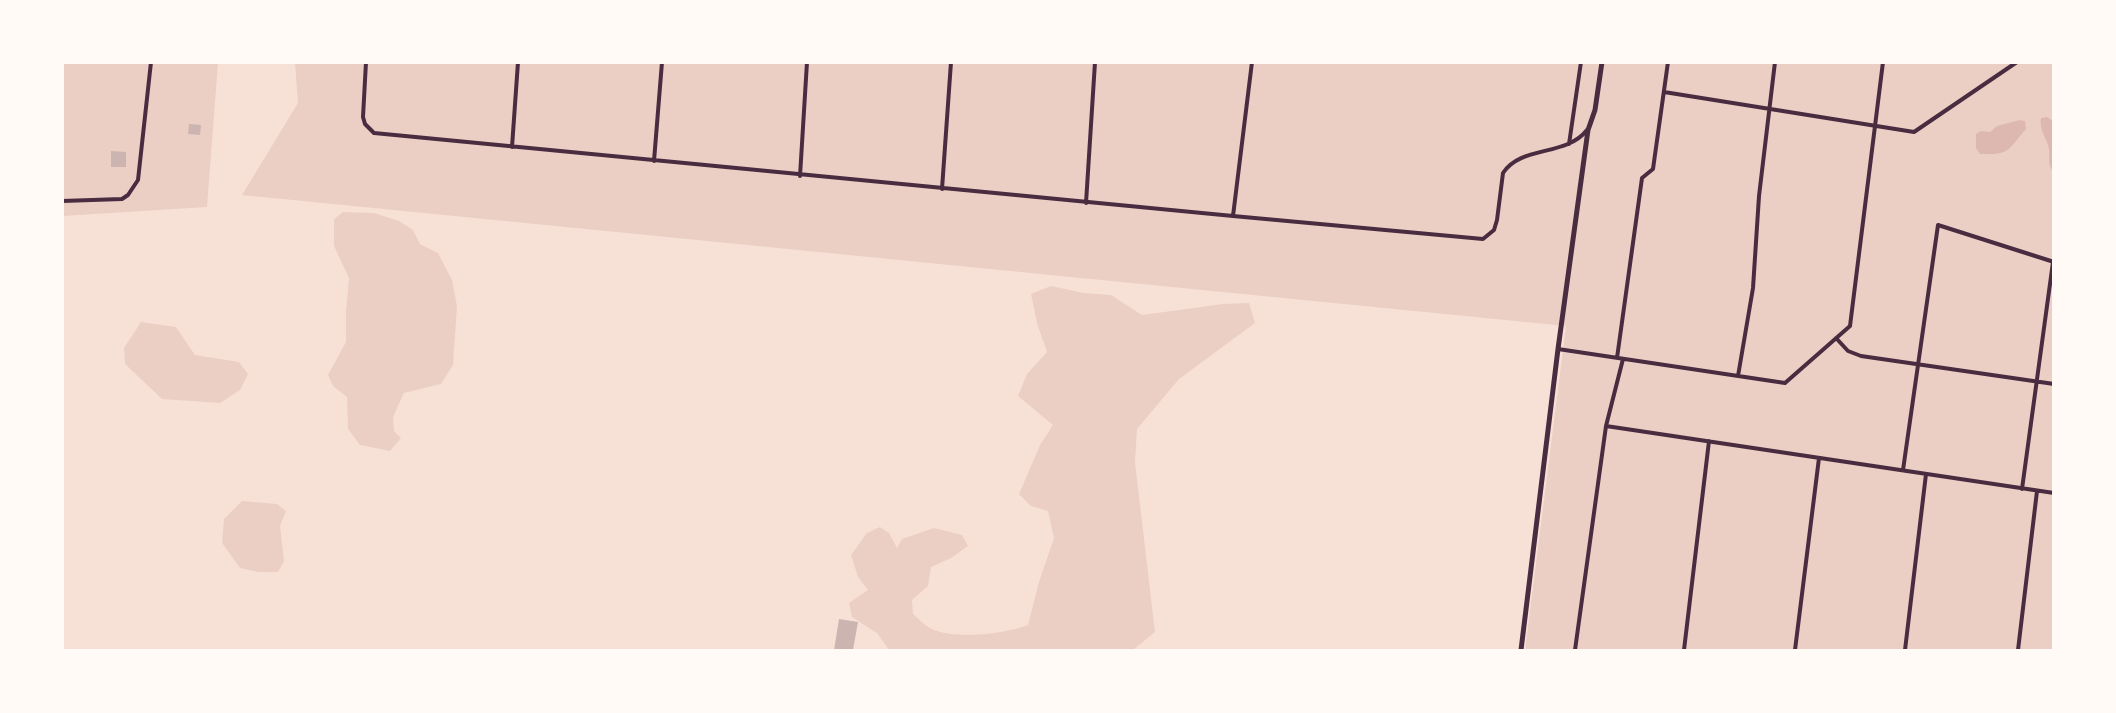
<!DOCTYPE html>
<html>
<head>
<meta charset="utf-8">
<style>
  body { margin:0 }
  #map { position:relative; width:2116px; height:713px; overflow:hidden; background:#f7e1d7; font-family:Raleway,sans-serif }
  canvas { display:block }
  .frame { position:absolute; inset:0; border:64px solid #fffaf5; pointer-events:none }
</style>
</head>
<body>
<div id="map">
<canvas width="2116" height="713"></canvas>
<div class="frame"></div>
</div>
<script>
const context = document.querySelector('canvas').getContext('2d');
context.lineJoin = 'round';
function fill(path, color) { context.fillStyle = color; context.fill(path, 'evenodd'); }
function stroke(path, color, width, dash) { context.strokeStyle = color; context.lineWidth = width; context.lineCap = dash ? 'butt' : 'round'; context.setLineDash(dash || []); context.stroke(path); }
const green = new Path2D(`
  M 63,63 L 218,63 L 207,207 L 63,216 L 62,128 C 66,115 62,79 63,63 Z
  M 295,63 L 2053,63 L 2053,650 L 1525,650 L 1566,326 L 242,195 L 298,103 Z
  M 343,212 L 374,213 L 399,221 L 413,230 L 420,244 L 438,253 L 452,280 L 457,306 L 453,365 L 441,384 L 404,393 L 393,417 L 394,431 L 401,438 L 390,451 L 360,445 L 348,429 L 347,397 L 333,386 L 328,375 L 346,342 L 346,311 L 349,278 L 334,246 L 334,219 Z
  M 1051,286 L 1084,293 L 1111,295 L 1142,315 L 1223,304 L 1249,303 L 1255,323 L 1179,379 L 1137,429 L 1135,462 L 1155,632 L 1133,650 L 889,650 L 877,633 L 852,617 L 849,603 L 868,590 L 858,577 L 851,555 L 867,533 L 880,527 L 889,533 L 897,548 L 902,539 L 934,528 L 962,535 L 968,546 L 951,558 L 931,567 L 928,586 L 912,600 L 913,614 C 919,619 925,626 932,629 C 956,640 1004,634 1028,625 L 1039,582 L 1054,538 L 1048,511 L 1031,506 L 1019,494 L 1040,445 L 1053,425 L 1018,396 L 1027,374 L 1047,352 L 1037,323 L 1031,294 Z
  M 141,322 L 176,327 L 195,355 L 239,362 L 248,374 L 240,390 L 220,403 L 162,399 L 125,364 L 124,348 Z
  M 242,501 L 277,504 L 286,511 L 280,526 L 284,561 L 278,572 L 258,572 L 240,568 L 222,543 L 224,519 Z`);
const water = new Path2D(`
  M 2047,117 L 2053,121 L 2053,172 C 2047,163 2050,159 2049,149 C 2047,137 2039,132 2041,118 Z
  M 2020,120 L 2025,121 L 2026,129 C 2007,151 2010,155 1980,154 L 1976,148 L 1976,134 L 1981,131 L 1990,132 L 1997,126 Z`);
const building = new Path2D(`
  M 189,124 L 201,125 L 200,135 L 188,134 Z
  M 111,151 L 126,152 L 126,167 L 111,167 Z
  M 839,619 L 858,622 L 853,650 L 834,650 Z`);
const service = new Path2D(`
  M 366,62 L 363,117 L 365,124 L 374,133 L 1233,216 L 1252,62
  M 1664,92 L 1914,132 L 2017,62
  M 1569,144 L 1581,62
  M 512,147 L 518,62
  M 654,161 L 662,62
  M 800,176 L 807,62
  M 942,189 L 951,62
  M 62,201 L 122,199 L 128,195 L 138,180 L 151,62
  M 1086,203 L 1095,62
  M 1233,216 L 1483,239 L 1494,230 L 1497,220 L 1503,173 C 1521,145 1566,157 1587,130
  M 1836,338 L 1848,351 L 1861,356 L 2054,384
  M 1558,349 L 1785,383 L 1850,326 L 1883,62
  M 1617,358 L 1642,178 L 1653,169 L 1668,62
  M 1738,376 L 1753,288 L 1759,196 L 1775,62
  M 1606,426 L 2054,493
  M 1903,470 L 1938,225 L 2054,262
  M 2022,489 L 2053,262
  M 1575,650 L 1606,426 L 1623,359
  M 1684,650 L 1709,441
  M 1795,650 L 1819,458
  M 1905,650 L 1926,474
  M 2018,650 L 2037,491`);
const minor = new Path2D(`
  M 1521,650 L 1558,349 L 1588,130 L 1595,110 L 1602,62`);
fill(green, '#ebcfc5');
fill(water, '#dcb8b0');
fill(building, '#ccb4b1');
stroke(service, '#4a2c40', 4);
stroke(minor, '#4a2c40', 5);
</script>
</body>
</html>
